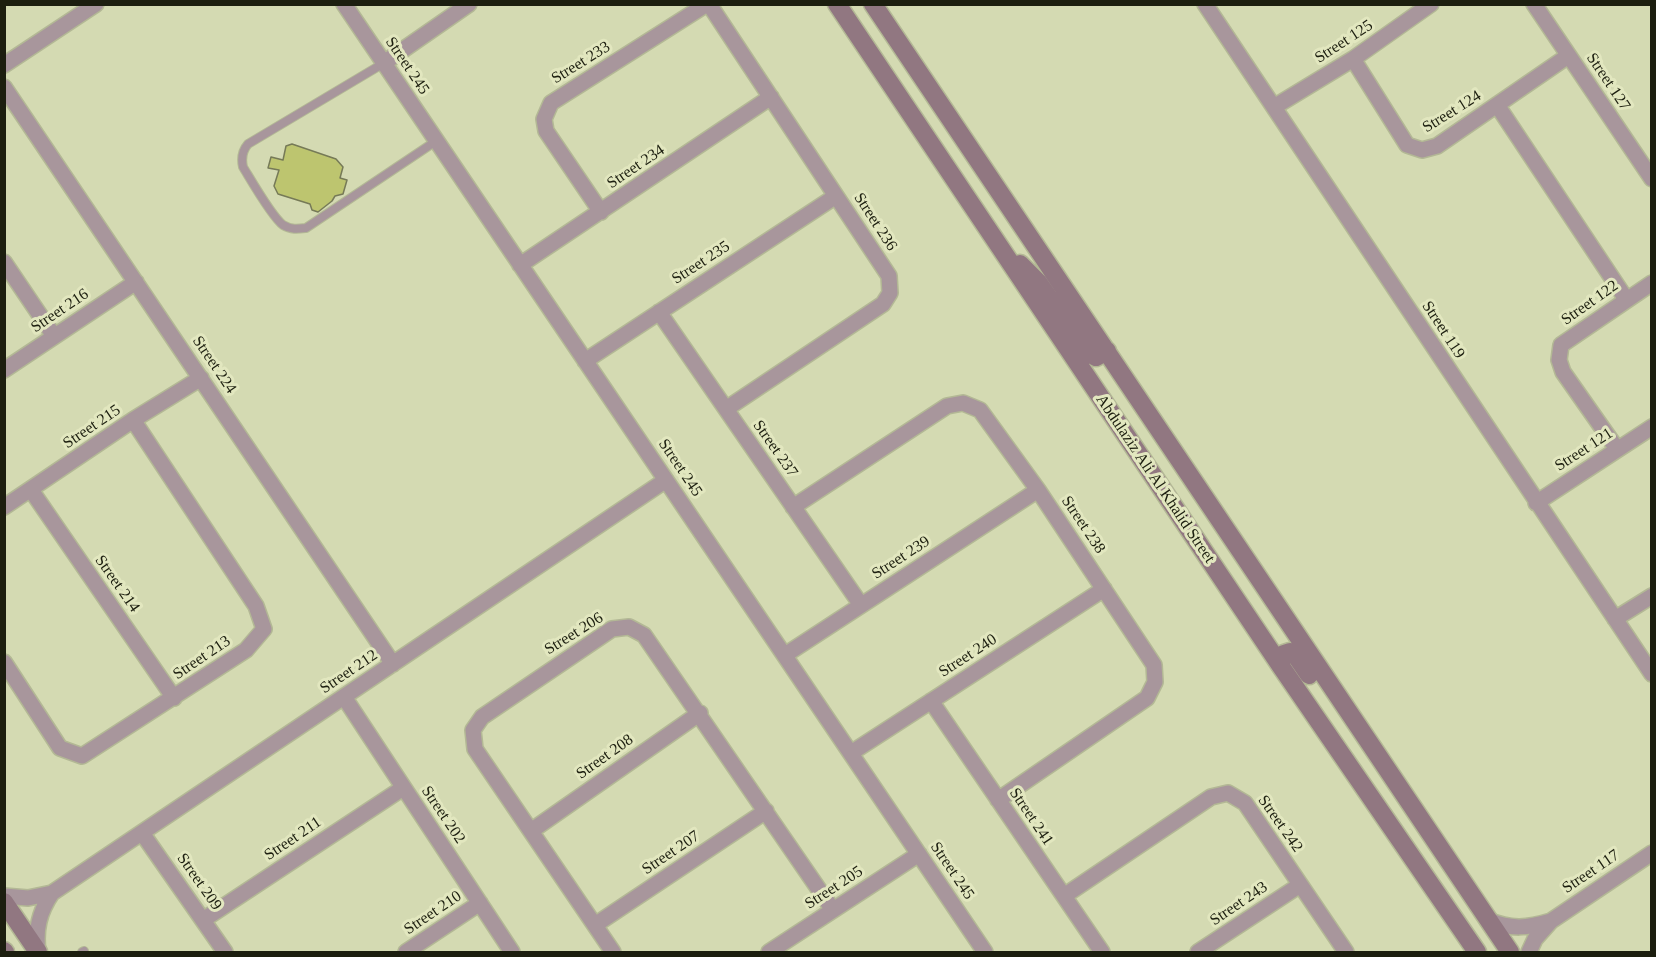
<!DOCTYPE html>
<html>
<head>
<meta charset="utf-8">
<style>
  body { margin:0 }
  #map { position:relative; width:1656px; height:957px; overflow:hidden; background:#d4dab2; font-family:"Times New Roman",serif }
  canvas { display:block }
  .frame { position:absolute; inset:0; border:6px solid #1c1e0f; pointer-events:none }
</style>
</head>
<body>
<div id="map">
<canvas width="1656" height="957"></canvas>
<div class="frame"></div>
</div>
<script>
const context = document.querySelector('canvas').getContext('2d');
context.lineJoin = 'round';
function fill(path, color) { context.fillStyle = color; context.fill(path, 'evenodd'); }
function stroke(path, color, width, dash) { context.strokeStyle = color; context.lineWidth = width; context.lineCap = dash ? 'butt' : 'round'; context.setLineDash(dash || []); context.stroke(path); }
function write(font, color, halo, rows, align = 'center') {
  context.font = font + ' "Times New Roman",serif'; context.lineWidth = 6; context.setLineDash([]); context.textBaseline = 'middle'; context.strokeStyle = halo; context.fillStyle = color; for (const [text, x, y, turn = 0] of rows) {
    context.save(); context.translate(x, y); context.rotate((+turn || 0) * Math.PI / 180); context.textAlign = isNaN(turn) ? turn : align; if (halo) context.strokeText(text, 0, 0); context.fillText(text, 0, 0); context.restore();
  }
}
const building = new Path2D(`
  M 292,144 L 336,159 L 343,167 L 340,178 L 347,180 L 343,194 L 335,196 L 332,201 L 318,212 L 312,210 L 310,204 L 278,194 L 274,186 L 279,170 L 268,168 L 271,157 L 283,160 L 286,146 Z`);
const lane = new Path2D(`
  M 384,63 L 248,144 C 242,151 241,158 243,167 C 251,180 272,217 283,225 C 291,230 298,229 306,228 L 436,141
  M 82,952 L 84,951`);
const street = new Path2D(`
  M 344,4 L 985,952
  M 709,4 L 889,276 L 890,293 L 883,304 L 726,409
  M 1205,4 L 1652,674
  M 1534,4 L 1652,179
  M 1353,59 L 1407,145 L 1422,150 L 1437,146 L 1568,56
  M 384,63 L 469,4
  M 4,65 L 96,4
  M 4,87 L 393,664
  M 1497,105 L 1626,299
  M 1274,107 L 1353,59 L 1431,4
  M 601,212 L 546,131 L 544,119 L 551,103 L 707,4
  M 4,262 L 54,336
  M 520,265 L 771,97
  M 659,312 L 861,605
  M 585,361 L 836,196
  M 4,370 L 136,282
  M 1617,449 L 1563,372 L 1559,360 L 1561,345 L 1652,283
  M 31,490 L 174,698
  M 1536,503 L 1652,427
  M 4,507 L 133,420 L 201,378
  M 793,507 L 947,406 L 963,403 L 980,410 L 1038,490 L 1154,665 L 1155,682 L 1147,698 L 998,800
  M 1615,619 L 1652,596
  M 785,655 L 1038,490
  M 4,662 L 60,748 L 82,756 L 246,650 L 264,629 L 256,606 L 133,420
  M 344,697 L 512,952
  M 931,701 L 1102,952
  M 851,753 L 1104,589
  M 531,831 L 700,713
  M 142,833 L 225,952
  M 4,896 L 28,898 L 52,893 L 666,480
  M 1064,896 L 1211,797 L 1228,793 L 1245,803 L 1346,952
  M 203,920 L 403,788
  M 1488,920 C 1511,930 1528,928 1551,921
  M 595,925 L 766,811
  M 38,952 C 35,930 39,912 52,893
  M 406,952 L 480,903
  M 613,952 L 475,749 L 473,730 L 482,717 L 612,629 L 629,627 L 644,635 L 833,910
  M 769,952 L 919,854
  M 1198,952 L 1300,885
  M 1529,952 L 1535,939 L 1551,921 L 1652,853`);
const secondary = new Path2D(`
  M 837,4 L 1280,665 L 1477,952
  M 873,4 L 1510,952
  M 1020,264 L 1038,282 L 1085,351 L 1096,357 L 1107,351
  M 1280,665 L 1284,654 L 1290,652 L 1296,656 L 1309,675
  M 4,902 L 38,952
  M 4,951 L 5,952`);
const streetNames = [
  ["Street 125",1344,42,-33],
  ["Street 233",581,63,-32],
  ["Street 245",407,66,56],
  ["Street 127",1608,82,56],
  ["Street 124",1452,112,-32],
  ["Street 234",636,167,-34],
  ["Street 236",875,222,57],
  ["Street 235",701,263,-33],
  ["Street 122",1590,303,-35],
  ["Street 216",60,311,-34],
  ["Street 119",1443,330,57],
  ["Street 224",214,365,56],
  ["Street 215",92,427,-34],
  ["Street 237",775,449,55],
  ["Street 121",1584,450,-33],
  ["Street 245",680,468,56],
  ["Abdulaziz Ali Al Khalid Street",1155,479,56],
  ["Street 238",1083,525,56],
  ["Street 239",901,558,-33],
  ["Street 214",117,584,55],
  ["Street 206",574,634,-32],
  ["Street 240",968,656,-33],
  ["Street 213",202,658,-34],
  ["Street 212",349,672,-34],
  ["Street 208",605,757,-35],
  ["Street 202",443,815,56],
  ["Street 241",1031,817,56],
  ["Street 242",1280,824,55],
  ["Street 211",293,839,-34],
  ["Street 207",671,853,-34],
  ["Street 245",952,871,56],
  ["Street 117",1591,872,-34],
  ["Street 209",199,882,55],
  ["Street 205",834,888,-33],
  ["Street 243",1239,904,-34],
  ["Street 210",433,913,-34]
];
fill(building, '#bdc56f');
stroke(building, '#767a57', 1.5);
stroke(lane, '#b3b895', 10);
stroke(street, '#b3b895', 18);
stroke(secondary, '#b3b895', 21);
stroke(lane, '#a8969c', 8);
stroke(street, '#a8969c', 15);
stroke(secondary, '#917781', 18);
write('16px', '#1c1e0f', '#e2e7bf', streetNames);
</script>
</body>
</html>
